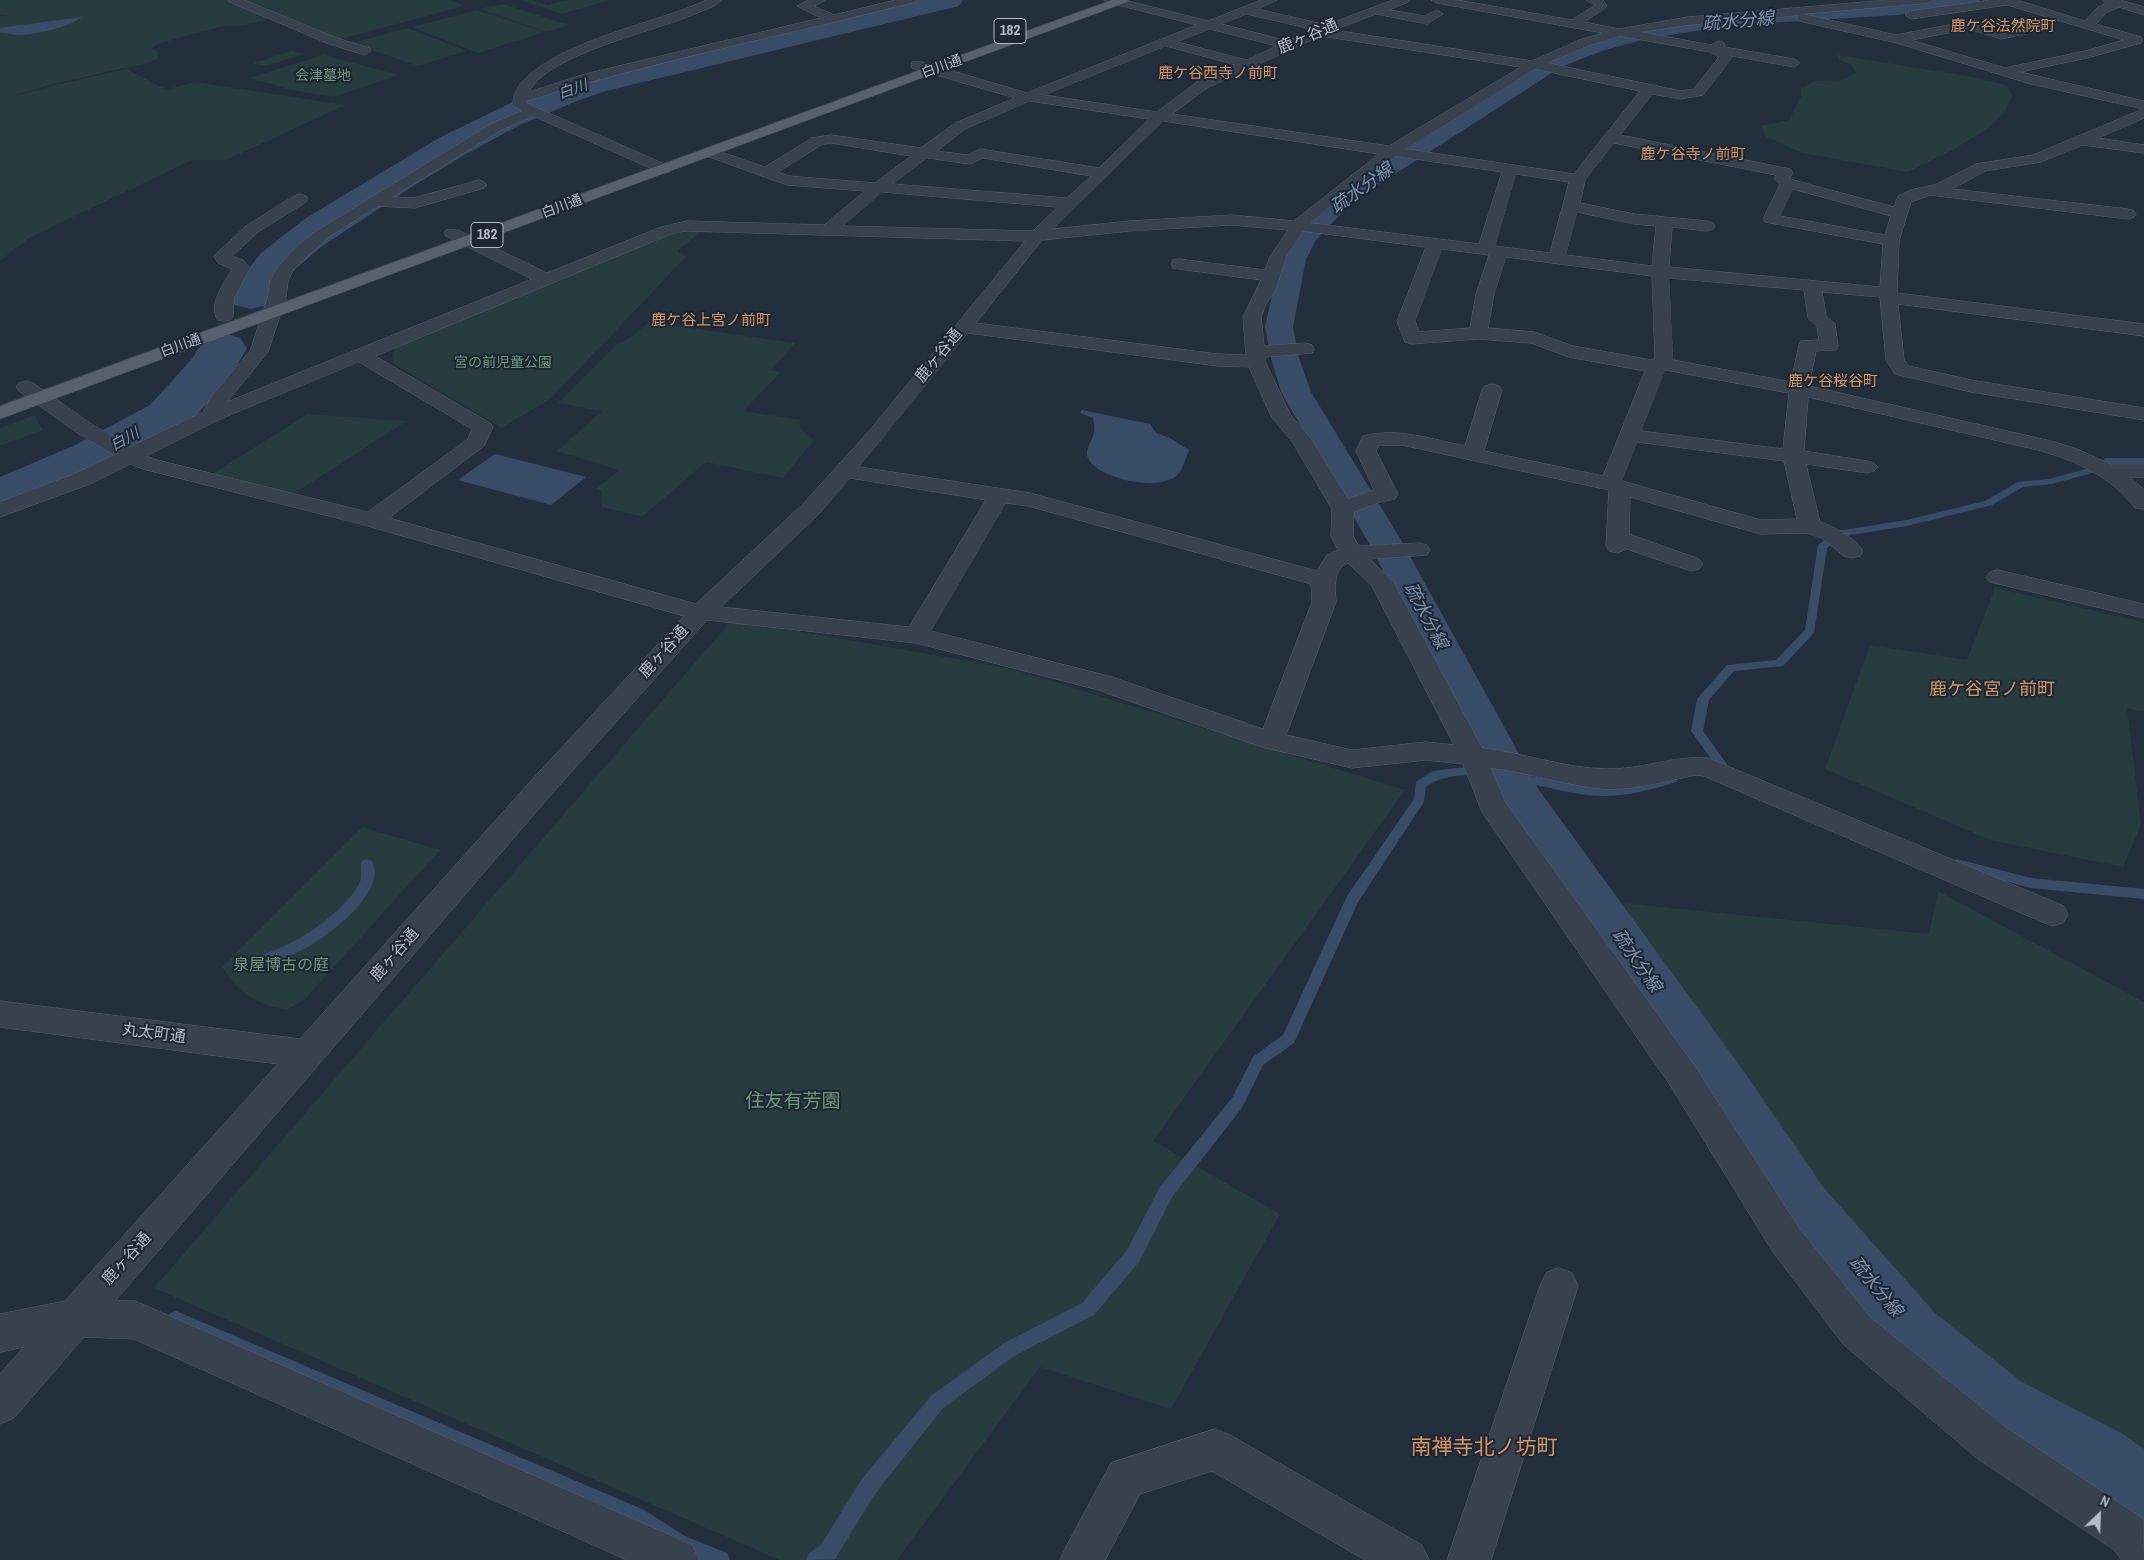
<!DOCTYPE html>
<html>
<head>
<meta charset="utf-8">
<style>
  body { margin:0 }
  #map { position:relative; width:2144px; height:1560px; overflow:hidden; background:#242f3e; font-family:"Archivo Narrow",sans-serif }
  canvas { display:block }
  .north { position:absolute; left:2074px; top:1490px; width:50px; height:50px; -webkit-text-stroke:4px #1d2633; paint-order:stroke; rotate:24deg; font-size:14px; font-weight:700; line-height:20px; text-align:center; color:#b4bcc9 }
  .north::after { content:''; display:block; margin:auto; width:18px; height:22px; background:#b4bcc9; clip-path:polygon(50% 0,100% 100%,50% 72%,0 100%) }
</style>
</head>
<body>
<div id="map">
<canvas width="2144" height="1560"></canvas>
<div class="north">N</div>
</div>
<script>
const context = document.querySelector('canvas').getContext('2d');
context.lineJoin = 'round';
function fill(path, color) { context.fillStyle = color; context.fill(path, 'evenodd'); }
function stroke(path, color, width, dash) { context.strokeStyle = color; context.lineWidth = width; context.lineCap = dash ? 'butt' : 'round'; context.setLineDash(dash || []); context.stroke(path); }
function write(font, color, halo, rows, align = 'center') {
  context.font = font + ' "Archivo Narrow","Noto Sans JP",sans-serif'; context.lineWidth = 4; context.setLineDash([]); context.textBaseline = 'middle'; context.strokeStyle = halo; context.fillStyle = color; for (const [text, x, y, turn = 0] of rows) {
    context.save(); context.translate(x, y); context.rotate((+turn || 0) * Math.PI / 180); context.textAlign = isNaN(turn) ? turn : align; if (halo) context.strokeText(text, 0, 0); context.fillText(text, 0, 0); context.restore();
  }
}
const green = new Path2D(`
  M 0,0 L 229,0 L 270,19 L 240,26 L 223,26 L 157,44 L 152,48 L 158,53 L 157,59 L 147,63 L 53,84 L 7,98 L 55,85 L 127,69 L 161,87 L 168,89 L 195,82 L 345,105 L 226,160 L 192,160 L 29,238 L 0,261 L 0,16 L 7,16 L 0,15 Z
  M 243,0 L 449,0 L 465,6 L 340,39 Z
  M 520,0 L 532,0 L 548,5 L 567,0 L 610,0 L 562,14 Z
  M 503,4 L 569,25 L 546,32 L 479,9 Z
  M 477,10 L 545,32 L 478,53 L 412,27 Z
  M 408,28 L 467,51 L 418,66 L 352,43 Z
  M 292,51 L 304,54 L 265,66 L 253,63 Z
  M 323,55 L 399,75 L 333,97 L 292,90 L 249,78 Z
  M 1837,55 L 1961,75 L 2007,85 L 2012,96 L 2004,113 L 1990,127 L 1954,149 L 1908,172 L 1802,153 L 1766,137 L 1761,126 L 1789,120 L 1801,97 L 1801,89 L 1814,81 L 1842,80 L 1856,73 L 1851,65 L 1839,59 Z
  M 701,231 L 678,251 L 686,257 L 551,398 L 502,428 L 393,363 L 394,347 L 672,234 Z
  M 649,322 L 795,343 L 771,370 L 781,372 L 743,411 L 800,420 L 800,429 L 814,440 L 783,478 L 706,462 L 642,517 L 602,507 L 602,490 L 596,489 L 619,470 L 557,451 L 602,411 L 558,403 L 617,344 L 630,338 Z
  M 307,414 L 407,421 L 293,494 L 213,474 Z
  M 35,415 L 43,430 L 0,446 L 0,428 Z
  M 1995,588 L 2144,622 L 2144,712 L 2127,708 L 2141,825 L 2123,867 L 1990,840 L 1825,769 L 1870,645 L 1967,660 Z
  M 731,621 L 792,630 L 1008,668 L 1405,790 L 1153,1141 L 1280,1214 L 1171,1409 L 1040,1367 L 897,1560 L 780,1560 L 154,1288 Z
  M 362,827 L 440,850 L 304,1000 L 286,1010 C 252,1002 242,995 222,967 Z
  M 1938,891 L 2144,1002 L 2144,1505 L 1894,1288 L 1622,903 L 1929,934 Z`);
const water = new Path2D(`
  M 82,17 C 66,28 39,34 20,35 C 14,35 7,33 0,33 L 0,29 L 6,27 Z
  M 1082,410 L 1150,424 L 1156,433 L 1170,438 L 1189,450 C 1186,457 1183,469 1178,474 C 1162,493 1097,479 1088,458 C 1084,450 1092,441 1094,433 C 1095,428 1094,423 1093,418 L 1080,413 Z
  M 495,454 L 586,477 L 551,505 L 458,480 Z`);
const stream = new Path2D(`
  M 2107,458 L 2144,458 L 2144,464 L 2109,464 L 2096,472 L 2052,484 L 2023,487 L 1992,505 L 1907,526 L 1844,536 L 1827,548 L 1814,633 L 1783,666 L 1734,671 L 1709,700 L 1703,731 L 1727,764 L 1725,767 L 1717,767 L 1691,731 L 1697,699 L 1727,665 L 1776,660 L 1805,630 L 1818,545 L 1837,531 L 1907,520 L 1985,501 L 2018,482 L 2049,479 L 2090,468 Z
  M 1473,766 L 1600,788 L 1640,785 L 1672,775 L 1678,779 L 1676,782 C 1651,790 1628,796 1602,796 C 1554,796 1466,756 1426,787 L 1424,802 L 1358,902 L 1294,1043 L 1263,1065 L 1242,1108 L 1172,1197 L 1139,1262 L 1094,1315 L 1016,1355 L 943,1408 L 875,1494 L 835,1559 L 806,1560 L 809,1553 L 821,1545 L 861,1480 L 931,1396 L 1004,1343 L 1082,1303 L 1127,1250 L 1160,1187 L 1232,1098 L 1253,1057 L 1283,1035 L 1347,896 L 1414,799 L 1416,782 L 1433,771 Z
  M 367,859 L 372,861 C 388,890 331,934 308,947 C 295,954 280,959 266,966 L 261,968 L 256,966 L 254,962 L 256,958 C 270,951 285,947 298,939 C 318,928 350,904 360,882 C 363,875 359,867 362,861 Z
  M 1957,859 L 2031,878 L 2144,889 L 2144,899 L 2031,888 L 1952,867 L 1950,864 L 1952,861 Z
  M 176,1311 L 642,1509 L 685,1536 L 727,1553 L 730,1560 L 696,1560 L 671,1550 L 628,1523 L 170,1325 L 167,1319 L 170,1313 Z`);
const canal = new Path2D(`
  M 1932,0 L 1980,0 L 1977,4 L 1971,5 L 1897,15 L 1735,25 L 1650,38 L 1605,50 L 1563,66 L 1353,201 L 1316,240 L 1306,259 L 1293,327 L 1299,358 L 1311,392 L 1401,540 L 1539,790 L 1745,1073 L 1823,1187 L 1935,1313 L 2022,1382 L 2121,1433 L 2144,1449 L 2144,1520 L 2122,1511 L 2108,1498 L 2077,1477 L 1980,1424 L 1893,1353 L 1785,1221 L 1709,1103 L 1502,798 L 1367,540 L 1281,392 L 1271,358 L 1265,327 L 1280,259 L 1296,232 L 1337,191 L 1549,58 L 1591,42 L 1649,27 L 1735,15 L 1897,5 Z`);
const river = new Path2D(`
  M 909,0 L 963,0 L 959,6 L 606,91 L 577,101 L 520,125 L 466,154 L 413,186 L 321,247 L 292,272 L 267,305 L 251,309 L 235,305 L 228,295 L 261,253 L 306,218 L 439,138 L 523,97 L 583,76 Z
  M 223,333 L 240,338 L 247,348 L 229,379 L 186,427 L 111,470 L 20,509 L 0,514 L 0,477 L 73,446 L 150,405 L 191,360 L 206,338 Z`);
const minor = new Path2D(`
  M 228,0 L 244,0 L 337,38 L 369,48 L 371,51 L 365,55 L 329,44 L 230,2 Z
  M 707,0 L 722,0 C 716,7 703,10 695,14 C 656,31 547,54 529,92 L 585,74 L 821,18 L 797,6 L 809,0 L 826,0 L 814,6 L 834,15 L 896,0 L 917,0 L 915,2 C 786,35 654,61 526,101 L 526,103 L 669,166 L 672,169 L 669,172 L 659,172 L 533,116 L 501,130 L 392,197 L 414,198 L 479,180 L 484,182 L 487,185 L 484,188 L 415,208 L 378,206 L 327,238 L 293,270 L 288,281 L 286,297 L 268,352 L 227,402 L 532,279 L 446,236 L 444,233 L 446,230 L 458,230 L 547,273 L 661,227 L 687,221 L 824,225 L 865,191 L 787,185 L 704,155 L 702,152 L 704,149 L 709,148 L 765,167 L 812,138 L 831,135 L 921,148 L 955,123 L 1015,98 L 912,68 L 911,65 L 912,62 L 922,62 L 1027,93 L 1197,25 L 1106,2 L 1104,0 L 1124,0 L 1208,21 L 1261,0 L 1277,0 L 1258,9 L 1326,25 L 1393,0 L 1410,0 L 1408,2 L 1389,10 L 1425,16 L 1437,10 L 1443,14 L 1427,24 L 1376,14 L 1334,30 L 1532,61 L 1582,39 L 1603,33 L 1437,3 L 1431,0 L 1457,0 L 1572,20 L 1595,5 L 1586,0 L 1603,0 L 1607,6 L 1605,8 L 1584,22 L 1619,29 L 1688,17 L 1888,0 L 1934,0 L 1928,3 L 1803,14 L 1896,35 L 1970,21 L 2002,31 L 2031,25 L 2035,26 L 2037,29 L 2035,32 L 2001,39 L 1969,29 L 1911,40 L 2005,68 L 2085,51 L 2124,40 L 2007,5 L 1911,19 L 1905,15 L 1911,11 L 1991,0 L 2017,0 L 2085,21 L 2098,7 L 2107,3 L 2102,0 L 2120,0 L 2144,7 L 2144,15 L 2119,7 L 2106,13 L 2096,24 L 2141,37 L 2143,40 L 2141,43 L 2087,58 L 2020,72 L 2144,101 L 2144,118 L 2098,138 L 2144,145 L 2144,153 L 2082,145 L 2041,162 L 1985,171 L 1952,189 L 2128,209 L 2134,211 L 2136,214 L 2134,217 L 2128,219 L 1930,195 L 1911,202 L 1899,241 L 1897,293 L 2144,324 L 2144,336 L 1898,304 L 1904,360 L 1909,366 L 1971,380 L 2144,408 L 2144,420 L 1971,392 L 1895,374 L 1886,360 L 1880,297 L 1822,292 L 1826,316 L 1835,324 L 1838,346 L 1836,350 L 1816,351 L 1809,386 L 2051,441 L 2077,449 L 2112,465 L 2144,465 L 2144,477 L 2130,477 L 2144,490 L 2144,509 L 2135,508 C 2111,476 2076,461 2038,450 L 1808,397 L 1804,451 L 1867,461 L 1874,463 L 1878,467 L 1874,471 L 1867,473 L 1806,464 L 1820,522 C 1837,528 1853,536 1863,551 L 1860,556 L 1852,558 L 1844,556 L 1822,538 L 1807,533 L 1760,534 L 1630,497 L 1629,534 L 1699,559 L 1703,564 L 1699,569 L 1691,571 L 1627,549 L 1617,553 L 1609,551 L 1606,546 L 1609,490 L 1402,445 L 1379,445 L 1376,451 L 1398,494 L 1395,499 L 1380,502 L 1354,512 L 1353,536 L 1359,546 L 1419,543 L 1427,545 L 1430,550 L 1427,555 L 1370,559 L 1394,583 L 1482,748 C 1524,753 1564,768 1606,769 C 1641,770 1674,755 1708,758 L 2064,906 L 2068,914 L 2064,922 L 2053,926 L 2042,922 L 1704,776 L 1696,775 C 1666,781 1636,790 1605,789 C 1566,786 1529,772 1491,768 L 1505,802 L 1694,1065 L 1799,1228 L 1871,1318 L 2008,1429 L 2143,1519 L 2144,1560 L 2122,1560 L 2113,1549 L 1978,1459 L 1843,1344 L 1773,1252 L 1670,1085 L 1482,812 L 1463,764 L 1426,760 L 1352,768 L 1262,747 L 1095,689 L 916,643 L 707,620 L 549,797 L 115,1301 L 135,1301 L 149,1307 L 692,1545 L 699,1560 L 627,1560 L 134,1339 L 84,1337 L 14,1418 L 0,1424 L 0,1374 L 24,1347 L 0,1352 L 0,1314 L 65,1301 L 278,1064 L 0,1027 L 0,1001 L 300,1039 L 529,783 L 684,616 L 364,525 L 143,469 L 130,464 L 90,484 L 0,517 L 0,502 L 74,474 L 114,455 L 79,434 L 19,391 L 16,387 L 19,383 L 26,381 L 33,383 L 93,425 L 130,447 L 203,412 L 211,397 L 250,351 L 268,297 L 270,281 L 277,268 L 296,247 L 315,232 L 491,124 L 522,111 L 512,105 C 514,96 516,88 523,81 C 561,40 654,24 707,0 ZM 1247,14 L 1315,30 L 1288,41 L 1221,24 ZM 1799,15 L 1797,18 L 1799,21 L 1893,42 L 2031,84 L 2143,109 L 2033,155 L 1976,164 L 1937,184 L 1911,190 L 1898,196 L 1894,207 L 1793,180 L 1790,178 L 1793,172 L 1790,169 L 1620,135 L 1652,94 L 1681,99 L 1703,95 L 1733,56 L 1794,67 L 1800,63 L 1794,59 L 1724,47 L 1725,45 L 1723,42 L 1719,41 L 1711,45 L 1641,32 L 1688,25 L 1802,15 ZM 1210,29 L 1277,46 L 1247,60 L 1177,42 ZM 1321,36 L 1521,67 L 1389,146 L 1172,114 L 1207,88 ZM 1620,36 L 1710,52 L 1719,57 L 1694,89 L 1681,91 L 1547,63 L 1590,45 ZM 1166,46 L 1236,65 L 1197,82 L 1157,112 L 1044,95 ZM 1535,69 L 1640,91 L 1574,174 L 1406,149 ZM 1030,101 L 1149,119 L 1099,168 L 980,149 L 967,155 L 937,151 L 965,129 ZM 1163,121 L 1379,154 L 1294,221 L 1232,215 L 1130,221 L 1053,229 ZM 831,143 L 911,156 L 875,183 L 789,176 L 778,172 L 821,145 ZM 1614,143 L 1776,175 L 1774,179 L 1780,184 L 1763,219 L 1765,222 L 1883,244 L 1880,287 L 1669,267 L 1672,227 L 1707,231 L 1713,229 L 1715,226 L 1713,223 L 1707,221 L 1634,214 L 1580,203 L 1585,180 ZM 1395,156 L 1502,172 L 1479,244 L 1310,223 ZM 927,158 L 970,164 L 983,158 L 1091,176 L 1067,198 L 893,184 ZM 1516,174 L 1569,182 L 1550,253 L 1495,246 ZM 1793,189 L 1891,216 L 1885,235 L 1780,216 ZM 882,192 L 1058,207 L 1033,231 L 843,226 ZM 1577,212 L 1634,224 L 1656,226 L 1652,266 L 1566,255 ZM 1232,225 L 1288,230 L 1270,257 L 1265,270 L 1179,259 L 1173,260 L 1171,264 L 1173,268 L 1179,269 L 1261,280 L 1243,317 L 1246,355 L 1218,354 L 976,323 L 1042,240 L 1130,231 ZM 687,231 L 1025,241 L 870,430 L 804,503 L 696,604 L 389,518 L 484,446 L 493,427 L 490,423 L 375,356 L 671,234 ZM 1303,231 L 1426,247 L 1397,321 L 1405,342 L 1412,344 L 1478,339 L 1531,343 L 1569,357 L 1645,371 L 1603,476 L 1484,451 L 1502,390 L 1499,386 L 1492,384 L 1485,386 L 1482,390 L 1465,446 C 1431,439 1397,427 1363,436 L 1356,451 L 1374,490 L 1348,499 L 1312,440 L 1290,414 L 1265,361 L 1265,357 L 1312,353 L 1314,349 L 1312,345 L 1305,343 L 1264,346 L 1261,317 L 1266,304 L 1276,289 L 1286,257 ZM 1442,249 L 1489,255 L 1476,294 L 1470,328 L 1419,332 L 1415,321 ZM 1506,257 L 1652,276 L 1655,357 L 1652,360 L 1573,346 L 1534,332 L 1488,328 L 1494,294 ZM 1669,278 L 1804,290 L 1808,318 L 1817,326 L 1819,340 L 1801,341 L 1799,345 L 1791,382 L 1673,360 ZM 968,333 L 1218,366 L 1249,367 L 1271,416 L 1293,443 L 1332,509 L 1331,536 L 1338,550 L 1327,555 L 1317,571 L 1030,493 L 859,467 ZM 359,362 L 472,429 L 468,439 L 368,512 L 157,460 L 146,456 L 218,420 ZM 1665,370 L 1789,393 L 1783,449 L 1641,431 ZM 1637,442 L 1784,461 L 1797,519 L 1761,520 L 1622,481 ZM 850,478 L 986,500 L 909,627 L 721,607 L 820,513 ZM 1006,503 L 1028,506 L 1311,584 L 1312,602 L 1263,729 L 1112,677 L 931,631 ZM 1348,563 L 1372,586 L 1454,745 L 1426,742 L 1352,750 L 1286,735 L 1336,602 C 1335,588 1333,569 1348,563 Z
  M 300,194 L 306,196 L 308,199 L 306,202 L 258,232 L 232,256 L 243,260 L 250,268 L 234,298 L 233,316 L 230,320 L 224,321 L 218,320 C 207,305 225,282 232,269 L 218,263 L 214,256 L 246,226 L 294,196 Z
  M 1998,570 L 2144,604 L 2144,618 L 1990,582 L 1986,577 L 1990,572 Z
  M 1559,1268 L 1572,1273 L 1578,1286 L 1491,1560 L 1447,1560 L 1540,1286 L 1546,1273 Z
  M 1215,1429 L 1230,1435 L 1422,1545 L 1429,1560 L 1365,1560 L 1212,1471 L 1140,1494 L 1105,1560 L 1060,1560 L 1067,1545 L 1111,1463 Z`);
const major = new Path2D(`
  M 1112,0 L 1129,0 L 1127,2 L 0,419 L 0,406 Z`);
const farStreetnames = [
  ["白川通",942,67,-20],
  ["白川通",562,207,-21],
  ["白川通",181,346,-20]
];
const farParknames = [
  ["会津墓地",323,76],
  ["宮の前児童公園",503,363]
];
const farNeighbourhoodnames = [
  ["鹿ケ谷法然院町",2003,27],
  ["鹿ケ谷西寺ノ前町",1218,74],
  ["鹿ケ谷寺ノ前町",1693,155],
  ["鹿ケ谷上宮ノ前町",711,321],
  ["鹿ケ谷桜谷町",1833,382]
];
const shields = [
  [1010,31,32],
  [487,235,32]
];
const shieldNames = [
  ["182",1010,31],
  ["182",487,235]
];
const farWaternames = [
  ["白川",573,90,-19],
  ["白川",125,440,-29]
];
const streetNames = [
  ["鹿ヶ谷通",1308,37,-23],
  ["鹿ヶ谷通",939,356,-51],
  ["鹿ヶ谷通",664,652,-48],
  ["鹿ヶ谷通",395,955,-49],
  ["丸太町通",154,1034,7],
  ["鹿ヶ谷通",127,1259,-48]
];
const parkNames = [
  ["泉屋博古の庭",281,966]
];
const waterNames = [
  ["疏水分線",1738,22,-5],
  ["疏水分線",1362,189,-36],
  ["疏水分線",1425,616,62],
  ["疏水分線",1636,961,55],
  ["疏水分線",1875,1287,50]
];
const neighbourhoodNames = [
  ["鹿ケ谷宮ノ前町",1992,690]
];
const nearParknames = [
  ["住友有芳園",793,1102]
];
const nearNeighbourhoodnames = [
  ["南禅寺北ノ坊町",1484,1448]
];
fill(green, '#263c3f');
fill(water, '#394c67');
fill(stream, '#394c67');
fill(canal, '#394c67');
fill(river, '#394c67');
stroke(minor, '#565f6c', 1);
stroke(major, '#414a57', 1);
fill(minor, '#38414e');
fill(major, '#56606e');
write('14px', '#b4bcc9', '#1d2633', farStreetnames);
write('14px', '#6b9a76', '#1d2633', farParknames);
write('15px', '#d59563', '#1d2633', farNeighbourhoodnames);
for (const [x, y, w] of shields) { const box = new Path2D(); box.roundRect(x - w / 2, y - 12.5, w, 25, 4); context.fillStyle = '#1d2633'; context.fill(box); stroke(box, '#b4bcc9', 1); }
write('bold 15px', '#b4bcc9', null, shieldNames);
write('italic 15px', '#7c92b1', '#1d2633', farWaternames);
write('16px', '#b4bcc9', '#1d2633', streetNames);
write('16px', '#6b9a76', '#1d2633', parkNames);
write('italic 18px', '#7c92b1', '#1d2633', waterNames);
write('18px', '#d59563', '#1d2633', neighbourhoodNames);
write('19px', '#6b9a76', '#1d2633', nearParknames);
write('21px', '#d59563', '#1d2633', nearNeighbourhoodnames);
</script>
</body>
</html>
